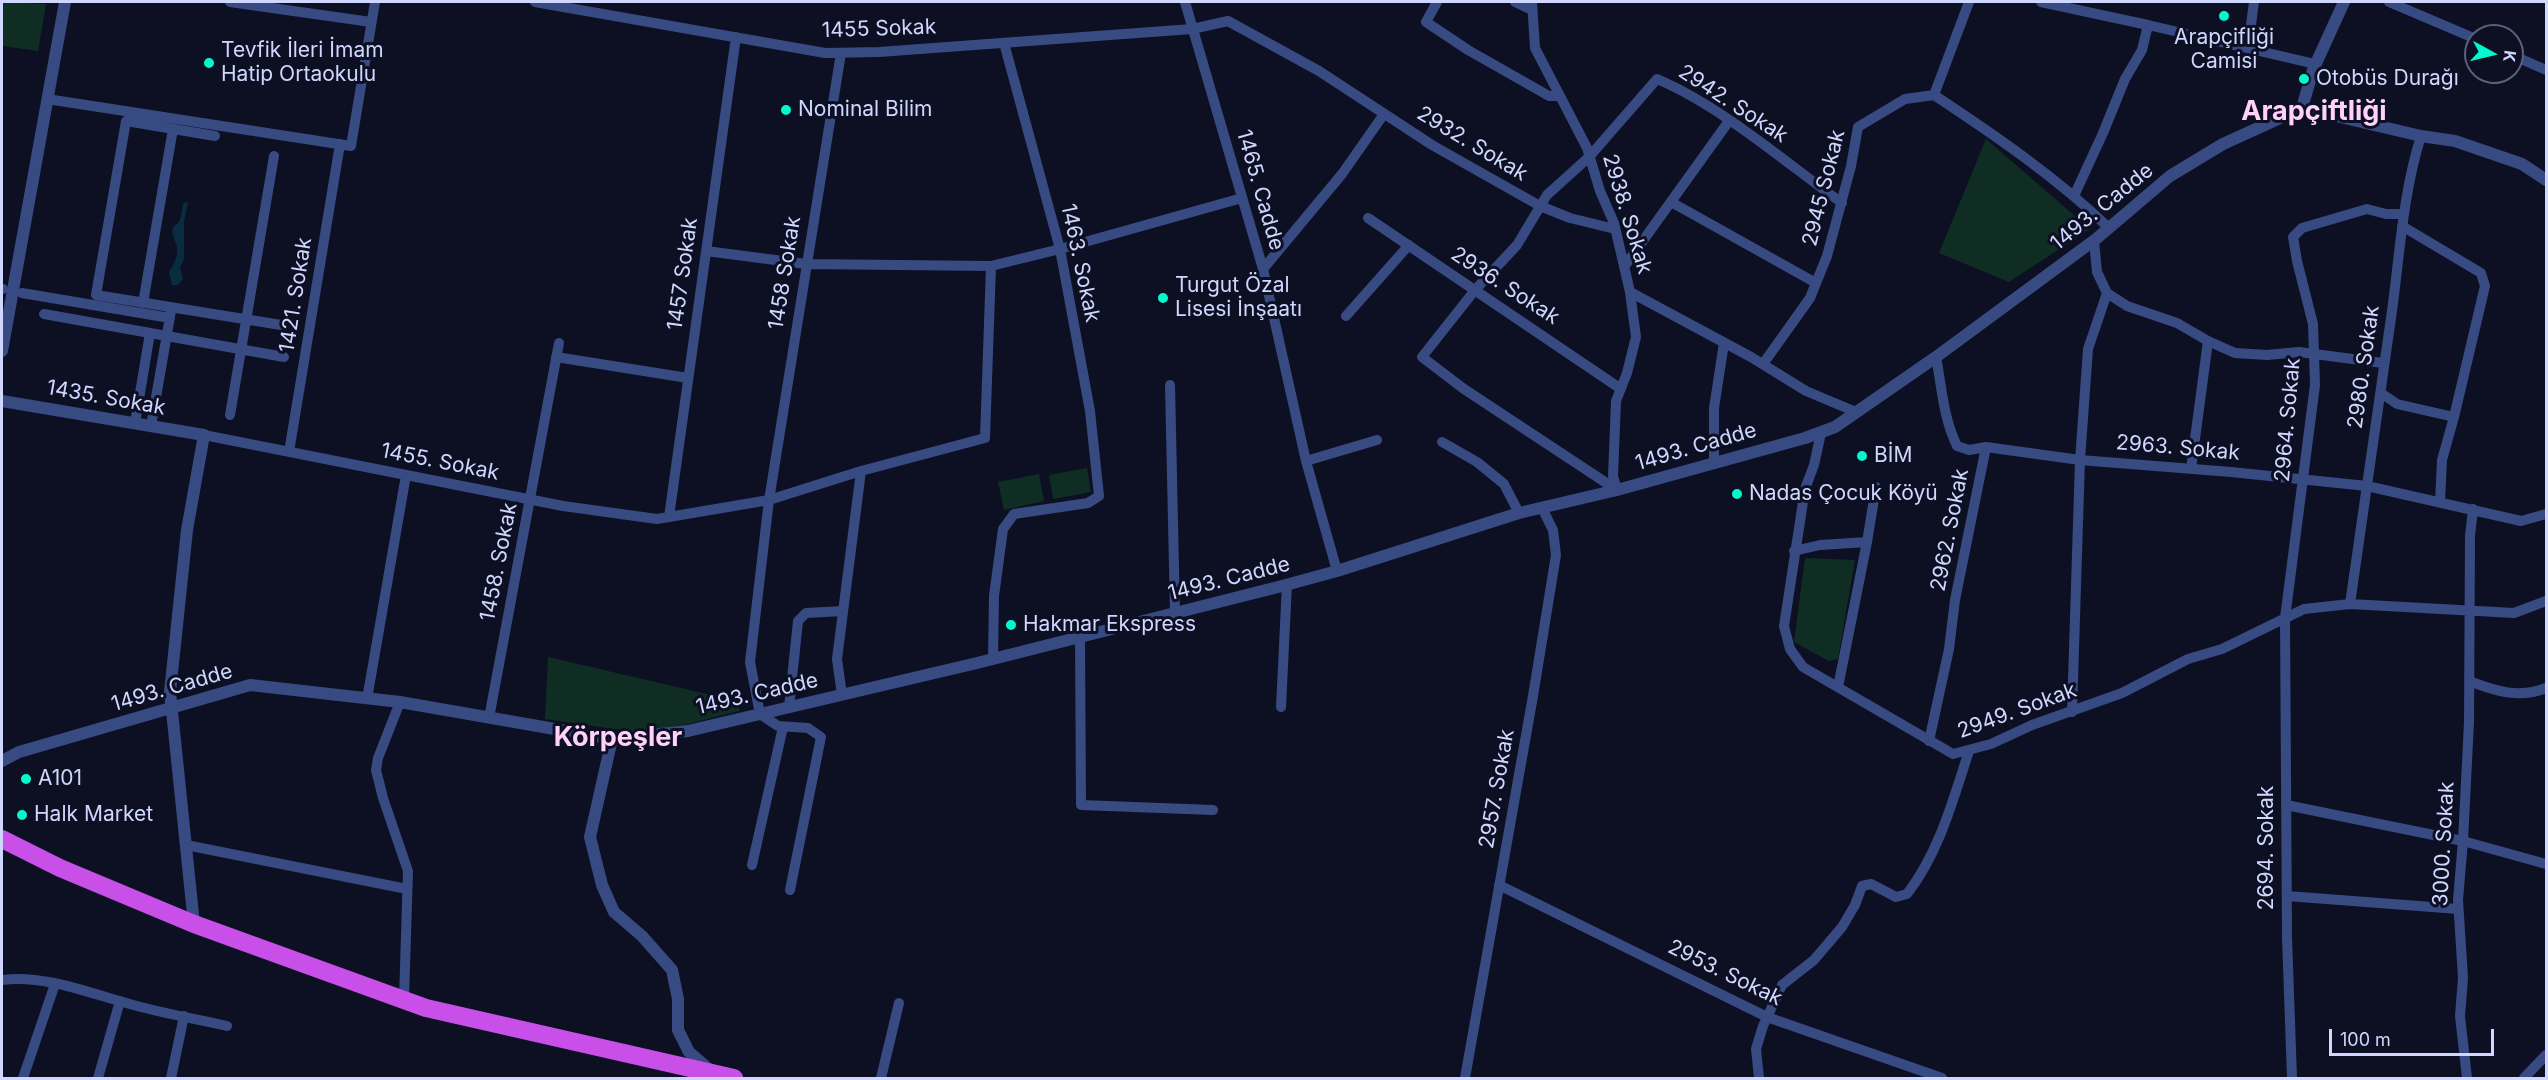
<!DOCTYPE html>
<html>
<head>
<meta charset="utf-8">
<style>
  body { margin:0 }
  #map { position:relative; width:2548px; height:1080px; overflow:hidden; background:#0d1023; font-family:Inter,sans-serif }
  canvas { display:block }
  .frame { position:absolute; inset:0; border:3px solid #cfd7ff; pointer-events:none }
  .north { position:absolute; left:2464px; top:24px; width:60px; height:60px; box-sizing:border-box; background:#0d1023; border:2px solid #5b607b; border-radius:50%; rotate:98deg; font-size:16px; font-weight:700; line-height:24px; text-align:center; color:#cfd7ff }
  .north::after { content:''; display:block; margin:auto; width:21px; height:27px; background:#00face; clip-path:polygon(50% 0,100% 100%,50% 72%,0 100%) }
  .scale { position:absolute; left:2329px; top:1029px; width:165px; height:27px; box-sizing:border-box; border:3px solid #cfd7ff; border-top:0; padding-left:8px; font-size:18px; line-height:21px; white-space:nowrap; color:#cfd7ff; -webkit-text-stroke:4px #0d1023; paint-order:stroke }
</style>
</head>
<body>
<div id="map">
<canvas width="2548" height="1080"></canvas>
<div class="frame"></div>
<div class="north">K</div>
<div class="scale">100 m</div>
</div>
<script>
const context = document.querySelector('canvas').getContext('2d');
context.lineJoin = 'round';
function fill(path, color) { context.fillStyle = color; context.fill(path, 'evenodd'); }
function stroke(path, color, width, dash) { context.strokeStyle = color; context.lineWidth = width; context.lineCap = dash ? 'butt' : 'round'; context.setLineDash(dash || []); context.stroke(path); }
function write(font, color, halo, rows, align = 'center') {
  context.font = font + ' Inter,sans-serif'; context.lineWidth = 6; context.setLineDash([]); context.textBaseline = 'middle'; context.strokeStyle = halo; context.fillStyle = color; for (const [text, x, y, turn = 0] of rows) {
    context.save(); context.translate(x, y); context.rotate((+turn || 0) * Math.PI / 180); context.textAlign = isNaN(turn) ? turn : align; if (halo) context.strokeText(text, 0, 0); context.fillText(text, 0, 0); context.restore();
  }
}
const green = new Path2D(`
  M 2,2 L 46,4 L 38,51 L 2,46 Z
  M 1986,139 L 2090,229 L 2009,282 L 1939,253 Z
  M 1087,468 L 1091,492 L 1053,499 L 1049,475 Z
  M 1039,474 L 1044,501 L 1004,510 L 998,482 Z
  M 1805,558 L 1855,560 L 1838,659 L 1829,661 L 1794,642 Z
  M 548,657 L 741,702 L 739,711 L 688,724 L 635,732 L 545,719 Z`);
const water = new Path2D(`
  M 184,202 L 188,203 L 184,222 L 184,259 L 180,268 L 183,279 L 178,285 L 172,285 L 169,272 C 173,265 179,256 177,247 C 175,239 171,236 173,227 C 184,221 180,211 184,202 Z`);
const minor = new Path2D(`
  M 230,2 L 371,22
  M 535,2 L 825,53 L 879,52 L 1192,29 L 1228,21 L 1319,71 L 1432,145 L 1540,206 L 1570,218 L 1615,229
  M 1185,2 L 1263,269 L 1306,461
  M 1437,2 L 1426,22 L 1468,50 L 1549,96 L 1560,96
  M 1515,2 L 1532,10
  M 1532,2 L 1535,48 L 1587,148 L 1600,191 L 1614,223 L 1630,292 L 1636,337 L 1627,373 L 1616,401 L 1613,476 L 1617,490
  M 2041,2 L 2148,25
  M 2389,2 L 2476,39
  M 2248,47 L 2254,2
  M 2512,55 L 2546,70
  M 1934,95 L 1969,2
  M 47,99 L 351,146 L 375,2
  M 215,136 L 126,121 L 96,295 L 281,325
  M 2074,196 L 2103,133 L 2125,79 L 2142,50 L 2148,25 L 2315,64
  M 1671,202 L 1816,283
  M 1368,218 L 1621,389
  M 2402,226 L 2481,273 L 2485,286 L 2454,417
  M 2094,241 L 2097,272 L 2107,293 L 2127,306 L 2177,323 L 2208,341 L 2235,353 L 2267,355 L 2299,352 L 2383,363
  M 706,251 L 806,264 L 991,266 L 1060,249 L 1242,198
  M 1624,267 L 1729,121
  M 1263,269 L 1342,174 L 1384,114
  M 2,289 L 3,289
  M 1630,292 L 1751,357 L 1806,391 L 1856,412
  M 22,293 L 170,318
  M 143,303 L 173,129
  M 44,314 L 284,357
  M 1346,316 L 1409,245
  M 556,357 L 688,378
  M 1763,364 L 1810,298 L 1827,256 L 1851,166 L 1858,127 L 1905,99 L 1934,95 C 1996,136 2056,177 2109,228
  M 1170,385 L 1175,613
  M 2381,393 L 2397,404 L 2454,417 L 2442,460 L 2440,502
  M 230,415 L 274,156
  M 135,423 L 150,333
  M 151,426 L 171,311
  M 1821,433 L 1814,465 L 1805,489 L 1784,626 L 1790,649 L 1803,667 L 1953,754 L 1991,744 L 2032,725 L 2122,693 L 2188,659 L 2222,649 L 2304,609 L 2350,604 L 2514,613 L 2546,601
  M 204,435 L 563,506 L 657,519 L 769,500 L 861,471 L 985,438 L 991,266
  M 1442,442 L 1477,462 L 1504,484 L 1519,513
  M 1986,447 L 2080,460 L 2231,472 L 2367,486 L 2521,521 L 2546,514
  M 289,452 L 340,144
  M 1714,463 L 1714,408 L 1724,343
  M 2191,469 L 2208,341
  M 1617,490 L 1464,389 L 1422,357 L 1475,290 L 1517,245 L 1547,195 L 1589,157 L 1657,79 C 1721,106 1785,162 1842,203
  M 669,517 L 736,37
  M 1867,542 L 1876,487
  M 1794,551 L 1820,545 L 1867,542 L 1838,687
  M 1337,571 L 1306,461 L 1377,440
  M 2350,604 C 2364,506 2378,408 2392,311 C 2400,252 2403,193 2421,136
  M 1080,637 L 1081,805 L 1213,810
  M 993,659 L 994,596 L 1003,529 L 1014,514 L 1088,503 L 1099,496 L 1090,411 L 1060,249 L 1004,43
  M 2469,681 C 2496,691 2519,699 2546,688
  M 842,695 L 837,659 L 861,471
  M 367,699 L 406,475
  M 400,702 L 378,758 L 376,770 L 383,798 L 408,871 L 404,999
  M 789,707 L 798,621 L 806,613 L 843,611
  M 1281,707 L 1287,584
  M 2072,712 L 2080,460 L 2088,349 L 2107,293
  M 489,718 L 559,343
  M 1929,741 L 1949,649 L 1955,600 L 1986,447 L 1969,450 L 1957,446 C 1943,417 1942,388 1936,357
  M 2286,805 L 2463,841 L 2546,864
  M 186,845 L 407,889
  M 752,865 L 783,727
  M 1499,885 L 1767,1017 L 1942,1078
  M 790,890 L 821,737 L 808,728 L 778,726 L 760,714 L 750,662 L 769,500 L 841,53
  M 2287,896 L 2458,909
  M 2,980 C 46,974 94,995 137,1006 C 166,1014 197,1019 227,1026
  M 23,1078 L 55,984
  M 98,1078 L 120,1001
  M 171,1078 L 184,1016
  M 881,1078 L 899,1003
  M 1465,1078 L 1533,696 L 1556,555 L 1553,530 L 1542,508
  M 1759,1078 L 1756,1049 L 1763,1026 L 1782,985 L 1814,960 L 1842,927 L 1855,905 L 1862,886 L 1871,884 L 1896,897 L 1907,894 C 1939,853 1953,800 1969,751
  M 2292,1078 L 2287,937 L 2285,618 L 2315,385 L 2313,324 L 2297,261 L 2293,237 L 2302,228 L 2367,209 L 2386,214 L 2404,214
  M 2467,1078 L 2460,1016 L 2463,978 L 2458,900 L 2463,841 L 2469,722 L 2470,536 L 2473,509
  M 2524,1078 L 2546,1055`);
const tertiary = new Path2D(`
  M 2302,108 L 2421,136 L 2455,141 L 2522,164 L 2546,180
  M 2302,108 L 2313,70 L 2344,2
  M 2,351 L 65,2
  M 2,401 L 204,435 L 187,530 L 170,692 L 194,924
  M 612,739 L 590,837 L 602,885 L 614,912 L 642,936 L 672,970 L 678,999 L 678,1030 L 689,1052 L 711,1071
  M 2,761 L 19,752 L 250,685 L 400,702 L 612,739 L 688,731 L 977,663 L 1282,586 L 1337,571 L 1519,513 L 1617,490 L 1805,438 L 1835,427 L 1936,357 L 2096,239 L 2170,176 L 2223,144 L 2302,108`);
const trunk = new Path2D(`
  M 2,839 L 60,868 L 194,924 L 426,1008 L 734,1078`);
const markers = [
  [2224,16,6,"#00face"],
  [209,63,6,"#00face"],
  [2304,79,6,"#00face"],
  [786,110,6,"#00face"],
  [1163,298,6,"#00face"],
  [1862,456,6,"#00face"],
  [1737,494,6,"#00face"],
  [1011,625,6,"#00face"],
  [26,779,6,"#00face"],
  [22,815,6,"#00face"]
];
const streetNames = [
  ["1455 Sokak",879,29,-2],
  ["2942. Sokak",1733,104,33],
  ["2932. Sokak",1472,144,31],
  ["2945 Sokak",1824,188,-76],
  ["1465. Cadde",1260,190,74],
  ["1493. Cadde",2102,207,-39],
  ["2938. Sokak",1627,214,73],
  ["1463. Sokak",1080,263,78],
  ["1458 Sokak",785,273,-81],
  ["1457 Sokak",683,274,-82],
  ["2936. Sokak",1505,286,33],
  ["1421. Sokak",296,295,-81],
  ["2980. Sokak",2364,367,-82],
  ["1435. Sokak",106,398,10],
  ["2964. Sokak",2288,420,-85],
  ["1493. Cadde",1696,447,-16],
  ["2963. Sokak",2178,448,5],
  ["1455. Sokak",440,462,11],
  ["2962. Sokak",1950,530,-79],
  ["1458. Sokak",499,562,-79],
  ["1493. Cadde",1229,579,-14],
  ["1493. Cadde",172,688,-16],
  ["1493. Cadde",757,694,-13],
  ["2949. Sokak",2017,711,-20],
  ["2957. Sokak",1497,789,-80],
  ["3000. Sokak",2444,844,-87],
  ["2694. Sokak",2267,848,-90],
  ["2953. Sokak",1725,973,26]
];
const poiNames = [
  ["Arapçifliği",2224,38,"center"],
  ["Camisi",2224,62,"center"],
  ["Tevfik İleri İmam",221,51],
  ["Hatip Ortaokulu",221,75],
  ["Otobüs Durağı",2316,79],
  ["Nominal Bilim",798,110],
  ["Turgut Özal",1175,286],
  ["Lisesi İnşaatı",1175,310],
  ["BİM",1874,456],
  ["Nadas Çocuk Köyü",1749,494],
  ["Hakmar Ekspress",1023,625],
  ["A101",38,779],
  ["Halk Market",34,815]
];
const districtNames = [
  ["Arapçiftliği",2314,112],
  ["Körpeşler",618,738]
];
fill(green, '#102d24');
fill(water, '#092c40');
stroke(minor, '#384a82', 10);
stroke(tertiary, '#384a82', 12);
stroke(trunk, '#c850e9', 18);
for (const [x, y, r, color] of markers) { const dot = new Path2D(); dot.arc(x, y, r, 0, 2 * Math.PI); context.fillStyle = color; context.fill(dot); stroke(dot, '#0d1023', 2); }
write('21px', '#cfd7ff', '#0d1023', streetNames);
write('21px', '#cfd7ff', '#0d1023', poiNames, 'left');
write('bold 27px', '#ffd1fb', '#0d1023', districtNames);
</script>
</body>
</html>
